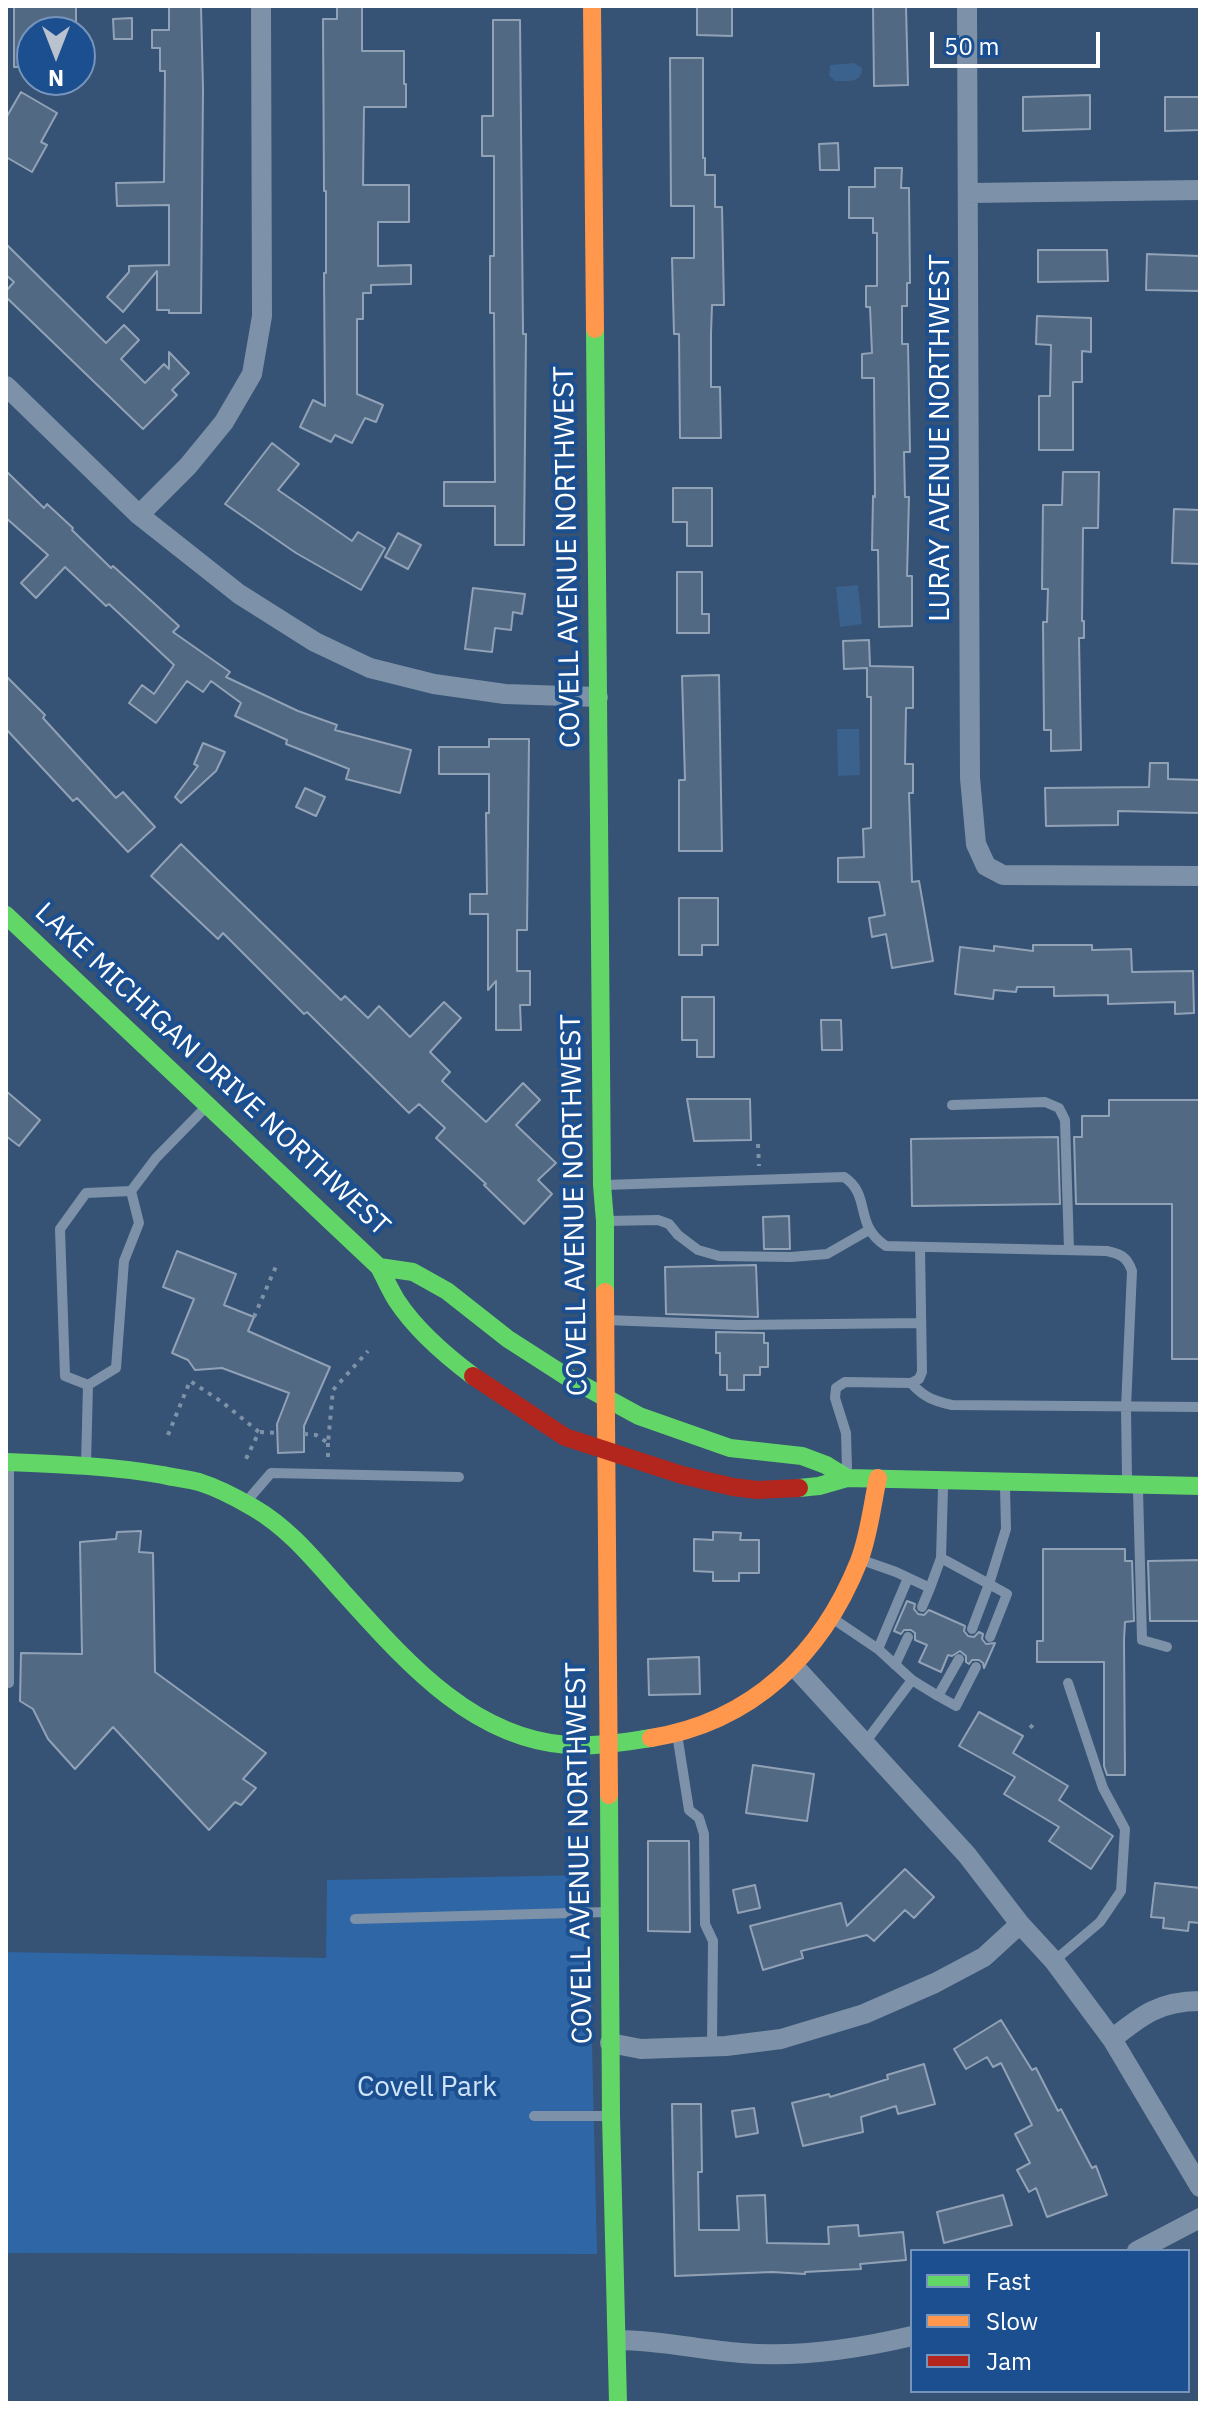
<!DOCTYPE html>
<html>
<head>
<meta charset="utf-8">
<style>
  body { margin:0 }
  #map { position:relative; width:1206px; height:2409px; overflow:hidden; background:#365274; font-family:"IBM Plex Sans",sans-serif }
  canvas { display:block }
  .frame { position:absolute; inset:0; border:8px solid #fff; pointer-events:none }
  .legend { position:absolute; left:910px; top:2249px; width:280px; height:144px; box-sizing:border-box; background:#1b4f8f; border:2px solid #7695bc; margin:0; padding:10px 14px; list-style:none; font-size:24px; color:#fff }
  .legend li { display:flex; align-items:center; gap:16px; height:40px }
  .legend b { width:40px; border:2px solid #7695bc }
  .north { position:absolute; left:16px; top:16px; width:80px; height:80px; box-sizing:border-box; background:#1b4f8f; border:2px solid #7695bc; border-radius:50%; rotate:180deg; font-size:22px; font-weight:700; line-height:32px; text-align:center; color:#fff }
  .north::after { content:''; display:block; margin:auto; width:28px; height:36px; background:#b9c2ce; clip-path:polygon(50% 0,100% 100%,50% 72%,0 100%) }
  .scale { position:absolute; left:930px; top:32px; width:170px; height:36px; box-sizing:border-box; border:4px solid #fff; border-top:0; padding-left:10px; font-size:24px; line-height:28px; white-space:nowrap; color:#fff; -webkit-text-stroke:6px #1b4f8f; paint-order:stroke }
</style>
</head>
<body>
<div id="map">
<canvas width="1206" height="2409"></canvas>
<div class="frame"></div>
<ul class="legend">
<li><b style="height:10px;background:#63d668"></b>Fast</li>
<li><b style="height:10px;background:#ff974d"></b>Slow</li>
<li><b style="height:10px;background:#b3261e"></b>Jam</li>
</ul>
<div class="north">N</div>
<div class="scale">50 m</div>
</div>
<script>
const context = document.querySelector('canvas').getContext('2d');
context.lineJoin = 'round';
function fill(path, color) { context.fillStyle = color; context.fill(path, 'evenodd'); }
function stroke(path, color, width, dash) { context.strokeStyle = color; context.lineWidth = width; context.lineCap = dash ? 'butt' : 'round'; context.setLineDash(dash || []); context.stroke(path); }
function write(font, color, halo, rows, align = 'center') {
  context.font = font + ' "IBM Plex Sans",sans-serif'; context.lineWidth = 8; context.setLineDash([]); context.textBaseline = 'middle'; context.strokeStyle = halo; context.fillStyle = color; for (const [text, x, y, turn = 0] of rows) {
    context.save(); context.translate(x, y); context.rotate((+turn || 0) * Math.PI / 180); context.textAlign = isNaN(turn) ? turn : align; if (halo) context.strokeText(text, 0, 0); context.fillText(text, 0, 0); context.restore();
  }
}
const green = new Path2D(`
  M 588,1875 L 597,2254 L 6,2253 L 6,1952 L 326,1958 L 327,1880 Z`);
const water = new Path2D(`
  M 854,63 L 862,68 C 862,84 847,81 835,81 L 829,75 L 830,65 Z
  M 858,585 L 862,624 L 840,627 L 836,587 Z
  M 837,729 L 859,729 L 860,775 L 838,776 Z`);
const building = new Path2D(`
  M 14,6 L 76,6 L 76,32 L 32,32 L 32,67 L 14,67 Z
  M 169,6 L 201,6 L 203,89 L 201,313 L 169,313 L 169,310 L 157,310 L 157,271 L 123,312 L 107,297 L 129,272 L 129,266 L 169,265 L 169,205 L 117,206 L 116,183 L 164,182 L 165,71 L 160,71 L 160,48 L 152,48 L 152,30 L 169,30 Z
  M 337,6 L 362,6 L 362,51 L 404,51 L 404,84 L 406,84 L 406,107 L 364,107 L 363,185 L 409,185 L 409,222 L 378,222 L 378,266 L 411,265 L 411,284 L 371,285 L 371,293 L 363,293 L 363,319 L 357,319 L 357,394 L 383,405 L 376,422 L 365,418 L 352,443 L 335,435 L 331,442 L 300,427 L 313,400 L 325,406 L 324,273 L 326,273 L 326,191 L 324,191 L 323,19 L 337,19 Z
  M 697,6 L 732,6 L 732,36 L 697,35 Z
  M 873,6 L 906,6 L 908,85 L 874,86 Z
  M 132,18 L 132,39 L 114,39 L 113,19 Z
  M 493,20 L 520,20 L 523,334 L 526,334 L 524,545 L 495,545 L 495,506 L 444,506 L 444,482 L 495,482 L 494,313 L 490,313 L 490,256 L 494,256 L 494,156 L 482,156 L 482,116 L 493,116 Z
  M 670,58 L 703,58 L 703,158 L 705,158 L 705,175 L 715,175 L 715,207 L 722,207 L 724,305 L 712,305 L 711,333 L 711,387 L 720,387 L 721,438 L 680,438 L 679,334 L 674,334 L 672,258 L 694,258 L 694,206 L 671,206 Z
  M 21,92 L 57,113 L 41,142 L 47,145 L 32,172 L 6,157 L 6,118 Z
  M 1090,95 L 1090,129 L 1023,131 L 1023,97 Z
  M 1165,97 L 1200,97 L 1200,130 L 1165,131 Z
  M 838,143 L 839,170 L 820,170 L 819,144 Z
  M 875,168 L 902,168 L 901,188 L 909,188 L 910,283 L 907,283 L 907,306 L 902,306 L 902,344 L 908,344 L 910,452 L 904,452 L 905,497 L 909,497 L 907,576 L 912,576 L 912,626 L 879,627 L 878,550 L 872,550 L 873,496 L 875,497 L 874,378 L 862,378 L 862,354 L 872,353 L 870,307 L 866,307 L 866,286 L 877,286 L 877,233 L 873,233 L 873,218 L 849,218 L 849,187 L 875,187 Z
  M 6,244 L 106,343 L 124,325 L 139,340 L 121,359 L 145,383 L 164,364 L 169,369 L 169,352 L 189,373 L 172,390 L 177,395 L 143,429 L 6,297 L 6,291 L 14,282 L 6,275 Z
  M 1038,250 L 1107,250 L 1108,281 L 1038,282 Z
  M 1147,254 L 1200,256 L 1200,291 L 1146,290 Z
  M 1037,316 L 1091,318 L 1091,352 L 1082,351 L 1082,382 L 1073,382 L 1073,450 L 1039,450 L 1039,396 L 1050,396 L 1051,345 L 1036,344 Z
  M 272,443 L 299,464 L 278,490 L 352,541 L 358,532 L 385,548 L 361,590 L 296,553 L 225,504 Z
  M 6,471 L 44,508 L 47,504 L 73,528 L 72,530 L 111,568 L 113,566 L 179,626 L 173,632 L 230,672 L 226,677 L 298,711 L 337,725 L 335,730 L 411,750 L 400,793 L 346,779 L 349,769 L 286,744 L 287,740 L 235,716 L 241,703 L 211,681 L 203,692 L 187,681 L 156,723 L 129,703 L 142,685 L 154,694 L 174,665 L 109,604 L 106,606 L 65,567 L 36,598 L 21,583 L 48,555 L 6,518 Z
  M 1063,472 L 1099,472 L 1098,528 L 1083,528 L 1082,621 L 1084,621 L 1084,638 L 1079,638 L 1081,750 L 1051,751 L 1051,730 L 1044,730 L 1043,622 L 1047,622 L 1048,589 L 1042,589 L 1043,505 L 1062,505 Z
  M 673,488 L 712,488 L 712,546 L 687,546 L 687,522 L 673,522 Z
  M 1174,509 L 1200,510 L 1200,564 L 1172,563 Z
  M 398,533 L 421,545 L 408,569 L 385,557 Z
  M 677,572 L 702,572 L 702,614 L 709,614 L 709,633 L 677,633 Z
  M 473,588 L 525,594 L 522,614 L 513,612 L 511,630 L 495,628 L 492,652 L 465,649 Z
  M 869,640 L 870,666 L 913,667 L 913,708 L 906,708 L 905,764 L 913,764 L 913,793 L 909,793 L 912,882 L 919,881 L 933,961 L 892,968 L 886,934 L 872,937 L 869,918 L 885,915 L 879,882 L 838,882 L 838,858 L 864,857 L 863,829 L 871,828 L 871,697 L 867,697 L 867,668 L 844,669 L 843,641 Z
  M 719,675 L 722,851 L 679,851 L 679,780 L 685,780 L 682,676 Z
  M 6,676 L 45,715 L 43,718 L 116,798 L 123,792 L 155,827 L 128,852 L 77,798 L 73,801 L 6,729 Z
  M 489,739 L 529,739 L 527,930 L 517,930 L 517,971 L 530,971 L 530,1005 L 520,1005 L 521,1030 L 496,1030 L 496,981 L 488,990 L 488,914 L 470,914 L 470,894 L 487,894 L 486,813 L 489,813 L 489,774 L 439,774 L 439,747 L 489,747 Z
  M 203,743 L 225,752 L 216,771 L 181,803 L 175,797 L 198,766 L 194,764 Z
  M 1150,763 L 1168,763 L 1168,779 L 1200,780 L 1200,813 L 1118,811 L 1118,825 L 1046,826 L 1045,788 L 1149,787 Z
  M 305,788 L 325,797 L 316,816 L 296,807 Z
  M 181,844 L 341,1000 L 345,996 L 368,1018 L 379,1006 L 410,1037 L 444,1002 L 461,1018 L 430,1052 L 450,1072 L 442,1081 L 486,1122 L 523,1083 L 540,1100 L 516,1125 L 556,1163 L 538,1180 L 552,1194 L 524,1224 L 484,1185 L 486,1184 L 436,1138 L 445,1128 L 419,1104 L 409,1113 L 307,1012 L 304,1014 L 223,933 L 218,939 L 151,876 Z
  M 679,898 L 718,898 L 718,945 L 702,945 L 702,955 L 679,955 Z
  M 1033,945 L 1092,945 L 1092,950 L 1131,949 L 1132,972 L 1193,971 L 1194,1013 L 1175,1014 L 1175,1002 L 1108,1004 L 1108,995 L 1054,996 L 1054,987 L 1017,987 L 1016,992 L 994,990 L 993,999 L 955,994 L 960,947 L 994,951 L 994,946 L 1033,951 Z
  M 682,997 L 714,997 L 714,1057 L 697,1057 L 697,1040 L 682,1040 Z
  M 821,1020 L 841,1020 L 842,1050 L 822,1050 Z
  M 6,1091 L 40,1120 L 19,1146 L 6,1136 Z
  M 687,1099 L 750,1099 L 751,1140 L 694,1141 Z
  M 1109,1100 L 1200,1100 L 1200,1359 L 1172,1359 L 1172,1204 L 1076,1204 L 1074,1137 L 1082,1137 L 1082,1116 L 1109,1116 Z
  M 1058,1137 L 1060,1204 L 912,1206 L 911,1139 Z
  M 789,1216 L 790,1249 L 764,1249 L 763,1217 Z
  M 177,1251 L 236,1274 L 224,1305 L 254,1317 L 248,1331 L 330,1367 L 304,1426 L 304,1452 L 278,1453 L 277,1424 L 289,1393 L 222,1368 L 195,1370 L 188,1360 L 172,1353 L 194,1299 L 163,1287 Z
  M 756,1265 L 758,1317 L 666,1314 L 665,1267 Z
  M 716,1332 L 764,1333 L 764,1343 L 768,1343 L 768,1367 L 760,1367 L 760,1375 L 744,1375 L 744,1390 L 727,1390 L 727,1375 L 720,1375 L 720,1353 L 716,1353 Z
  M 141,1531 L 139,1552 L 153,1553 L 155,1672 L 266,1753 L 243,1779 L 256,1788 L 241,1805 L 235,1802 L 209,1830 L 113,1727 L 75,1769 L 48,1739 L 33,1709 L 20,1701 L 21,1653 L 82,1654 L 80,1542 L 116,1539 L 117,1532 Z
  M 713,1532 L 741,1533 L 740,1540 L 759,1540 L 759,1573 L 739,1573 L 739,1581 L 713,1581 L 713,1572 L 694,1571 L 694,1539 L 713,1540 Z
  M 1043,1549 L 1125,1549 L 1125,1561 L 1132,1561 L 1134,1621 L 1125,1622 L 1124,1640 L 1125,1775 L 1107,1775 L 1104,1766 L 1104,1662 L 1037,1662 L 1037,1641 L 1043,1641 Z
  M 1200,1560 L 1200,1621 L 1150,1621 L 1148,1561 Z
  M 907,1601 L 915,1604 L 914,1609 L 918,1614 L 924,1615 L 929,1610 L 965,1626 L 964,1631 L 968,1636 L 974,1637 L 979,1632 L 983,1634 L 982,1639 L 986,1644 L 995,1643 L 984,1668 L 983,1663 L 979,1660 L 972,1660 L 969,1664 L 966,1662 L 966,1656 L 960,1651 L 952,1656 L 948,1655 L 941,1672 L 919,1662 L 927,1645 L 915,1640 L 915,1633 L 911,1630 L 904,1630 L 901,1634 L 894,1631 Z
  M 699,1657 L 700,1694 L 649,1695 L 648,1659 Z
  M 979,1712 L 1023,1736 L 1013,1753 L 1068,1786 L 1059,1800 L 1113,1836 L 1091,1869 L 1049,1841 L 1059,1827 L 1004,1794 L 1015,1777 L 959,1746 Z
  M 753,1765 L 814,1774 L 807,1821 L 746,1813 Z
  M 648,1841 L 689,1841 L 690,1932 L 648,1931 Z
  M 905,1869 L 934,1897 L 914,1918 L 905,1910 L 874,1941 L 867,1935 L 801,1951 L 803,1958 L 763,1970 L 750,1926 L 841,1903 L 847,1926 Z
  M 1155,1883 L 1200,1888 L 1200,1923 L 1189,1922 L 1188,1931 L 1163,1928 L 1164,1918 L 1151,1917 Z
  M 755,1885 L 760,1908 L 738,1913 L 733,1890 Z
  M 1001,2020 L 1032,2070 L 1036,2068 L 1058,2111 L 1061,2109 L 1092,2168 L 1096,2166 L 1107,2195 L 1047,2217 L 1036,2188 L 1029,2192 L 1017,2170 L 1030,2163 L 1015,2134 L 1032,2125 L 1001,2063 L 993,2067 L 987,2057 L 966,2069 L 954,2049 Z
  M 924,2064 L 935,2104 L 898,2114 L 896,2106 L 861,2117 L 863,2132 L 803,2146 L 792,2103 L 829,2094 L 830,2097 L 888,2079 L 887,2075 Z
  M 672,2104 L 701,2104 L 702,2172 L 698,2172 L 699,2230 L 739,2230 L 737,2196 L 765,2195 L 767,2243 L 829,2244 L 828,2227 L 858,2225 L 859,2236 L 903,2232 L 906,2260 L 860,2264 L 861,2269 L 805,2272 L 805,2274 L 772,2272 L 675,2276 Z
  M 754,2108 L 758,2133 L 736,2137 L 732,2111 Z
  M 1003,2195 L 1012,2225 L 944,2243 L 937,2212 Z`);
const path = new Path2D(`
  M 758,1144 L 759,1166
  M 254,1317 L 277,1264
  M 260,1432 L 278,1433
  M 304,1434 L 316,1435 L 328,1443 L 333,1390 L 368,1351
  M 168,1435 L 190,1381 L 222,1402 L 259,1432 L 245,1461
  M 328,1443 L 328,1460
  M 1030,1725 L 1034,1729`);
const lane = new Path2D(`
  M 952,1105 L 1045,1102 L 1059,1108 L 1065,1120 L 1069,1250
  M 605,1185 L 844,1177 C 872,1195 853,1225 886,1246 L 1107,1251 C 1121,1254 1127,1257 1132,1271 L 1126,1408 L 1127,1478
  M 607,1221 L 658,1220 L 669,1224 L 678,1235 L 698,1250 L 719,1256 L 791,1257 L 827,1254 L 869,1230
  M 606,1320 L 738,1325 L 921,1323
  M 911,1383 C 924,1397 933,1401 952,1405 L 1200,1407
  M 88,1385 L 65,1376 L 60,1229 L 86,1193 L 131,1191
  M 86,1464 L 88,1385 L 116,1368 L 124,1261 L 139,1223 L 131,1191 L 156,1158 L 202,1111
  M 847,1468 L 846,1433 L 835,1398 L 836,1388 L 845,1382 L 911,1383 L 919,1379 L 922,1372 L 920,1248
  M 1138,1490 L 1142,1640 L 1167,1647
  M 246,1502 L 271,1473 L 459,1477
  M 941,1558 L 943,1488
  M 862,1560 L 896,1572 L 930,1588 L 941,1558 L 989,1584 L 972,1629
  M 922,1607 L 930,1588
  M 835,1620 L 878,1649 L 912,1680
  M 990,1637 L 1007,1594 L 989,1584 L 1006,1529 L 1005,1487
  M 878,1649 L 908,1578
  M 895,1665 L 908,1637
  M 9,1683 L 9,1464
  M 938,1696 L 956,1706 L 976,1667
  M 677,1734 L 689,1810 L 699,1818 L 704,1834 L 705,1924 L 713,1941 L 712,2046
  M 864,1744 L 912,1680 L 938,1696 L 959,1659
  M 355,1919 L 607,1912
  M 1054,1961 L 1100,1922 L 1121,1891 L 1125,1829 L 1103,1788 L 1068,1683
  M 534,2116 L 608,2116`);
const street = new Path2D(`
  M 967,6 L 970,778 L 976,844 L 986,866 L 1003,875 L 1200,876
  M 969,193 L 1200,190
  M 6,386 L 139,515 L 239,594 L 315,642 L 370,668 L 434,684 L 505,694 L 598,697
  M 139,515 L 188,466 L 224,422 L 252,374 L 262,316 L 261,6
  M 794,1666 L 967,1855 L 1020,1924 L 1054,1961 L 1112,2039 L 1200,2187
  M 1112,2039 C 1142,2015 1160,2001 1200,2001
  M 610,2043 L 641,2049 L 726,2046 L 781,2039 L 864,2014 L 935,1983 L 984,1957 L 1020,1924
  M 1137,2251 L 1200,2218
  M 618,2340 C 660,2340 700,2350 741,2353 C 798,2358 857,2349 912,2336`);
const fast = new Path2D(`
  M 595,329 L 602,1185 L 605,1221 L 605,1292
  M 6,915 L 379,1267 C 385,1278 390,1290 397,1301 C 416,1330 445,1355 473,1376
  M 379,1267 L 413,1272 L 447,1291 L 508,1339 L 564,1375 L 639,1416 L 730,1448 L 802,1456 L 826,1465 L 847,1478
  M 6,1462 C 59,1464 111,1466 163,1475 C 175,1478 188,1479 199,1482 C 218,1488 237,1498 254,1508 C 290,1529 315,1561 342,1591 C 403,1658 470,1738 567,1745 C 595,1747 623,1742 651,1738
  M 799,1488 L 819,1486 L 847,1478 L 1200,1486
  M 609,1795 L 611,2116 L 618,2403`);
const slow = new Path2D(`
  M 592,6 L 595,329
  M 605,1292 L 609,1795
  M 651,1738 C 752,1722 822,1654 859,1561 C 869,1536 872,1505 878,1478`);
const jam = new Path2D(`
  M 473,1376 L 565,1437 L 682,1475 L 733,1487 L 757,1490 L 799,1488`);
const streetNames = [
  ["LURAY AVENUE NORTHWEST",941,438,-90],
  ["COVELL AVENUE NORTHWEST",568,557,-91],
  ["LAKE MICHIGAN DRIVE NORTHWEST",212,1070,43],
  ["COVELL AVENUE NORTHWEST",575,1205,-91],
  ["COVELL AVENUE NORTHWEST",580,1853,-91]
];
const parkNames = [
  ["Covell Park",427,2088]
];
fill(green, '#2f66a5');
fill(water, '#3b618d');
fill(building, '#526984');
stroke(building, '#92a2b6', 2);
stroke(path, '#7d92a8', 4, [4, 6]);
stroke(lane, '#7d92a8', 10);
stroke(street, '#7d92a8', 20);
stroke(fast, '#63d668', 18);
stroke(slow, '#ff974d', 18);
stroke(jam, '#b3261e', 18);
write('28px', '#fff', '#1b4f8f', streetNames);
write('28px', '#cfe3fa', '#1b4f8f', parkNames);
</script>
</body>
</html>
